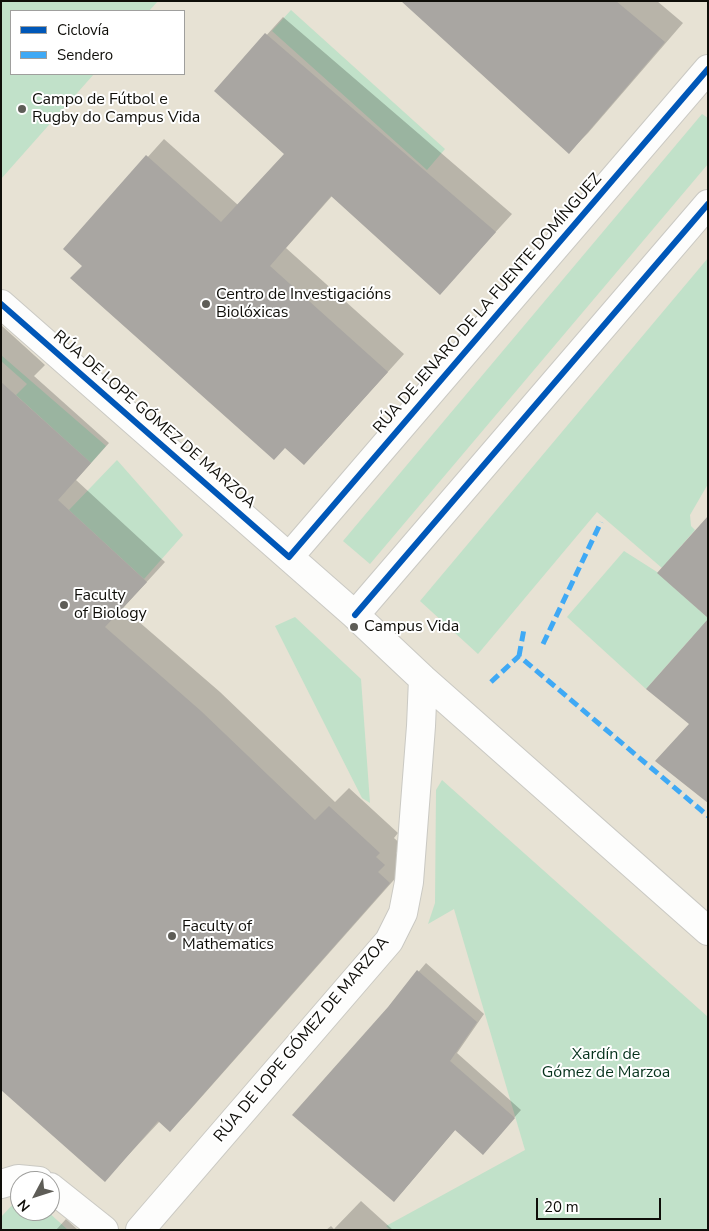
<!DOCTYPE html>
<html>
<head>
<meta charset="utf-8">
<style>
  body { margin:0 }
  #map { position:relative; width:709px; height:1231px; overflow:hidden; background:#f2f0e8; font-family:"Nunito Sans",sans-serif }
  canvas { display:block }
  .frame { position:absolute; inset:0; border:2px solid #0f0e09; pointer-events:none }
  .legend { position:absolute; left:10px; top:10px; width:175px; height:65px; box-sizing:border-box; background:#fff; border:1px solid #9f9f9d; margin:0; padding:6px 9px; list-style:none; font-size:15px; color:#0f0e09 }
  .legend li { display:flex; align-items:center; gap:10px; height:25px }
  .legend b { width:25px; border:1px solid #9f9f9d }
  .north { position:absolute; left:10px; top:1171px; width:50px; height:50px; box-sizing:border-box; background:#fff; border:1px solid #9f9f9d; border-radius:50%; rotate:230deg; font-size:14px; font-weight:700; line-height:20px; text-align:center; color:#0f0e09 }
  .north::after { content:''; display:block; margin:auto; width:18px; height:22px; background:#5e5d57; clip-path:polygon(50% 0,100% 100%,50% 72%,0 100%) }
  .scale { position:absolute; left:536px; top:1198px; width:125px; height:22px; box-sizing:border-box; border:2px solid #0f0e09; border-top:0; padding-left:6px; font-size:15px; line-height:18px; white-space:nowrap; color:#0f0e09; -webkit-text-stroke:4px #fff; paint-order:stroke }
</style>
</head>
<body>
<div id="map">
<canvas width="709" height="1231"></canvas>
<div class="frame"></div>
<ul class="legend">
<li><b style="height:6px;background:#0057b8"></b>Ciclovía</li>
<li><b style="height:6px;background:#3fa9f5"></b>Sendero</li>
</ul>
<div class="north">N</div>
<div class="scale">20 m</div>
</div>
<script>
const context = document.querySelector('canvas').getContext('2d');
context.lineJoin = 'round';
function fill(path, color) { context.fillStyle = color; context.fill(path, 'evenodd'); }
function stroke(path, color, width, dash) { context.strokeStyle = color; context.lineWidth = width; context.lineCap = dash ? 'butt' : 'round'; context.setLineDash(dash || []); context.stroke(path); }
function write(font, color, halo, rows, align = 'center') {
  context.font = font + ' "Nunito Sans",sans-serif'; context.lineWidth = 4; context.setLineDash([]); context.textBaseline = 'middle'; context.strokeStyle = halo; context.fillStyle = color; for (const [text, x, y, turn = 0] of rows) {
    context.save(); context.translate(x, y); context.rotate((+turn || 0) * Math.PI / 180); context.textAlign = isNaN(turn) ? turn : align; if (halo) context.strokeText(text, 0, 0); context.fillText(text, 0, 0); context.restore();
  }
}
const built = new Path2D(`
  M 1,1 L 708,1 L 708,1230 L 1,1230 ZM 11,11 L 184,11 L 184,74 L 11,74 ZM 20,1181 L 50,1181 L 50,1211 L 20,1211 Z`);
const green = new Path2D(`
  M 1,1 L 158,1 L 149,11 L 11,11 L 11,74 L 94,74 L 1,179 Z
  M 291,10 L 445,149 L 427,170 L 272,31 Z
  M 702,114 L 708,118 L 708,164 L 370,564 L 343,541 Z
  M 708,258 L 708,484 L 690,515 L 691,526 L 695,530 L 662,568 L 597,512 L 478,654 L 420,601 Z
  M 1,355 L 106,446 L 91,463 L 16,395 L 27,384 L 1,361 Z
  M 117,460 L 183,535 L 144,579 L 69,510 Z
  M 624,551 L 657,572 L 708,618 L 708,634 L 692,637 L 646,689 L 567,617 Z
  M 295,617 L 361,679 L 370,803 L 362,798 L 275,626 Z
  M 442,780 L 708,1017 L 708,1230 L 390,1230 L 386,1226 L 525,1150 L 454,909 L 428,924 L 435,903 L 436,790 Z
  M 16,1201 L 20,1201 L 20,1211 L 47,1211 L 68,1230 L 1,1230 L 1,1217 Z`);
const shadow = new Path2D(`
  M 402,1 L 657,1 L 683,23 L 588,133 L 569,152 Z
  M 283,17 L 512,214 L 440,293 L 332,196 L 286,248 L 404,354 L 321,446 L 84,266 L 65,249 L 164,139 L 238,205 L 285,154 L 216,91 Z
  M 1,325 L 45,365 L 34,376 L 109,443 L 76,480 L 165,562 L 123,608 L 220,692 L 335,802 L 349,788 L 398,833 L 394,838 L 403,846 L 396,853 L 408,864 L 189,1111 L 170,1130 L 160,1121 L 105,1180 L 1,1088 Z
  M 426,963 L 484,1014 L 457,1053 L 521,1110 L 490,1145 L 456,1129 L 402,1192 L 388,1008 Z
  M 361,1201 L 393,1230 L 326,1230 L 331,1226 L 334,1229 Z
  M 66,1219 L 78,1230 L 56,1230 Z`);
const building = new Path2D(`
  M 401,1 L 616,1 L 665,42 L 569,154 Z
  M 265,33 L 496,232 L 440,295 L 331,196 L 270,266 L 388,372 L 304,465 L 285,448 L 274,460 L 70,278 L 82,266 L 63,249 L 146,155 L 221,222 L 284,154 L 214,91 Z
  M 1,382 L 91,463 L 58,500 L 147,582 L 105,627 L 201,711 L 315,820 L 329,806 L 380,853 L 376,857 L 385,865 L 378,872 L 390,883 L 170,1132 L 158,1121 L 105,1182 L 1,1090 Z
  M 708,516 L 708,618 L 657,573 Z
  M 708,619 L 708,803 L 655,761 L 689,724 L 646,689 Z
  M 417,970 L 477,1022 L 450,1061 L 515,1118 L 483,1155 L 455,1130 L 394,1202 L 292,1115 L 388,1007 Z`);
const minor = new Path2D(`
  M 1,304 L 355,615 L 423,679 L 708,931
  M 289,557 L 708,69
  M 355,615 L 708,204
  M 1,1184 L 18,1179 L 39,1181
  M 50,1187 L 104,1230
  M 140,1230 L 389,941 L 403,913 L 409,882 L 421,726 L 423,679`);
const quiet = new Path2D(`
  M 543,644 L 601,522
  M 519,656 L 524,629
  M 491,682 L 519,656 L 708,816`);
const cycleway = new Path2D(`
  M 1,304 L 289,557 L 708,69
  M 355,615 L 708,204`);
const markers = [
  [22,109,5,"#5e5d57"],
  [206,304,5,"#5e5d57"],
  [64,605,5,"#5e5d57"],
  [354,627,5,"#5e5d57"],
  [172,936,5,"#5e5d57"]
];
const poiNames = [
  ["Campo de Fútbol e",32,100],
  ["Rugby do Campus Vida",32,118],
  ["Centro de Investigacións",216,295],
  ["Biolóxicas",216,313],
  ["Faculty",74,596],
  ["of Biology",74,614],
  ["Campus Vida",364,627],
  ["Faculty of",182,927],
  ["Mathematics",182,945]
];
const streetNames = [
  ["RÚA DE JENARO DE LA FUENTE DOMÍNGUEZ",488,304,-49],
  ["RÚA DE LOPE GÓMEZ DE MARZOA",154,420,41],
  ["RÚA DE LOPE GÓMEZ DE MARZOA",302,1040,-50]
];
const parkNames = [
  ["Xardín de",606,1055],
  ["Gómez de Marzoa",606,1073]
];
fill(built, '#e7e2d4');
fill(green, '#c1e1c9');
fill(shadow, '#0003');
fill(building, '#a9a6a2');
stroke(minor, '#cac9c3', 30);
stroke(minor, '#fdfdfc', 28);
stroke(quiet, '#3fa9f5', 5, [10, 5]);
stroke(cycleway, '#0057b8', 6);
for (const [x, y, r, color] of markers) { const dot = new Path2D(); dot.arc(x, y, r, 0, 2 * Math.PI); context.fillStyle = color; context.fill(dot); stroke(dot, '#fff', 2); }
write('16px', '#0f0e09', '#fff', poiNames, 'left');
write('16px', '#0f0e09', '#fff', streetNames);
write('16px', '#05321c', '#fff', parkNames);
</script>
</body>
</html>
